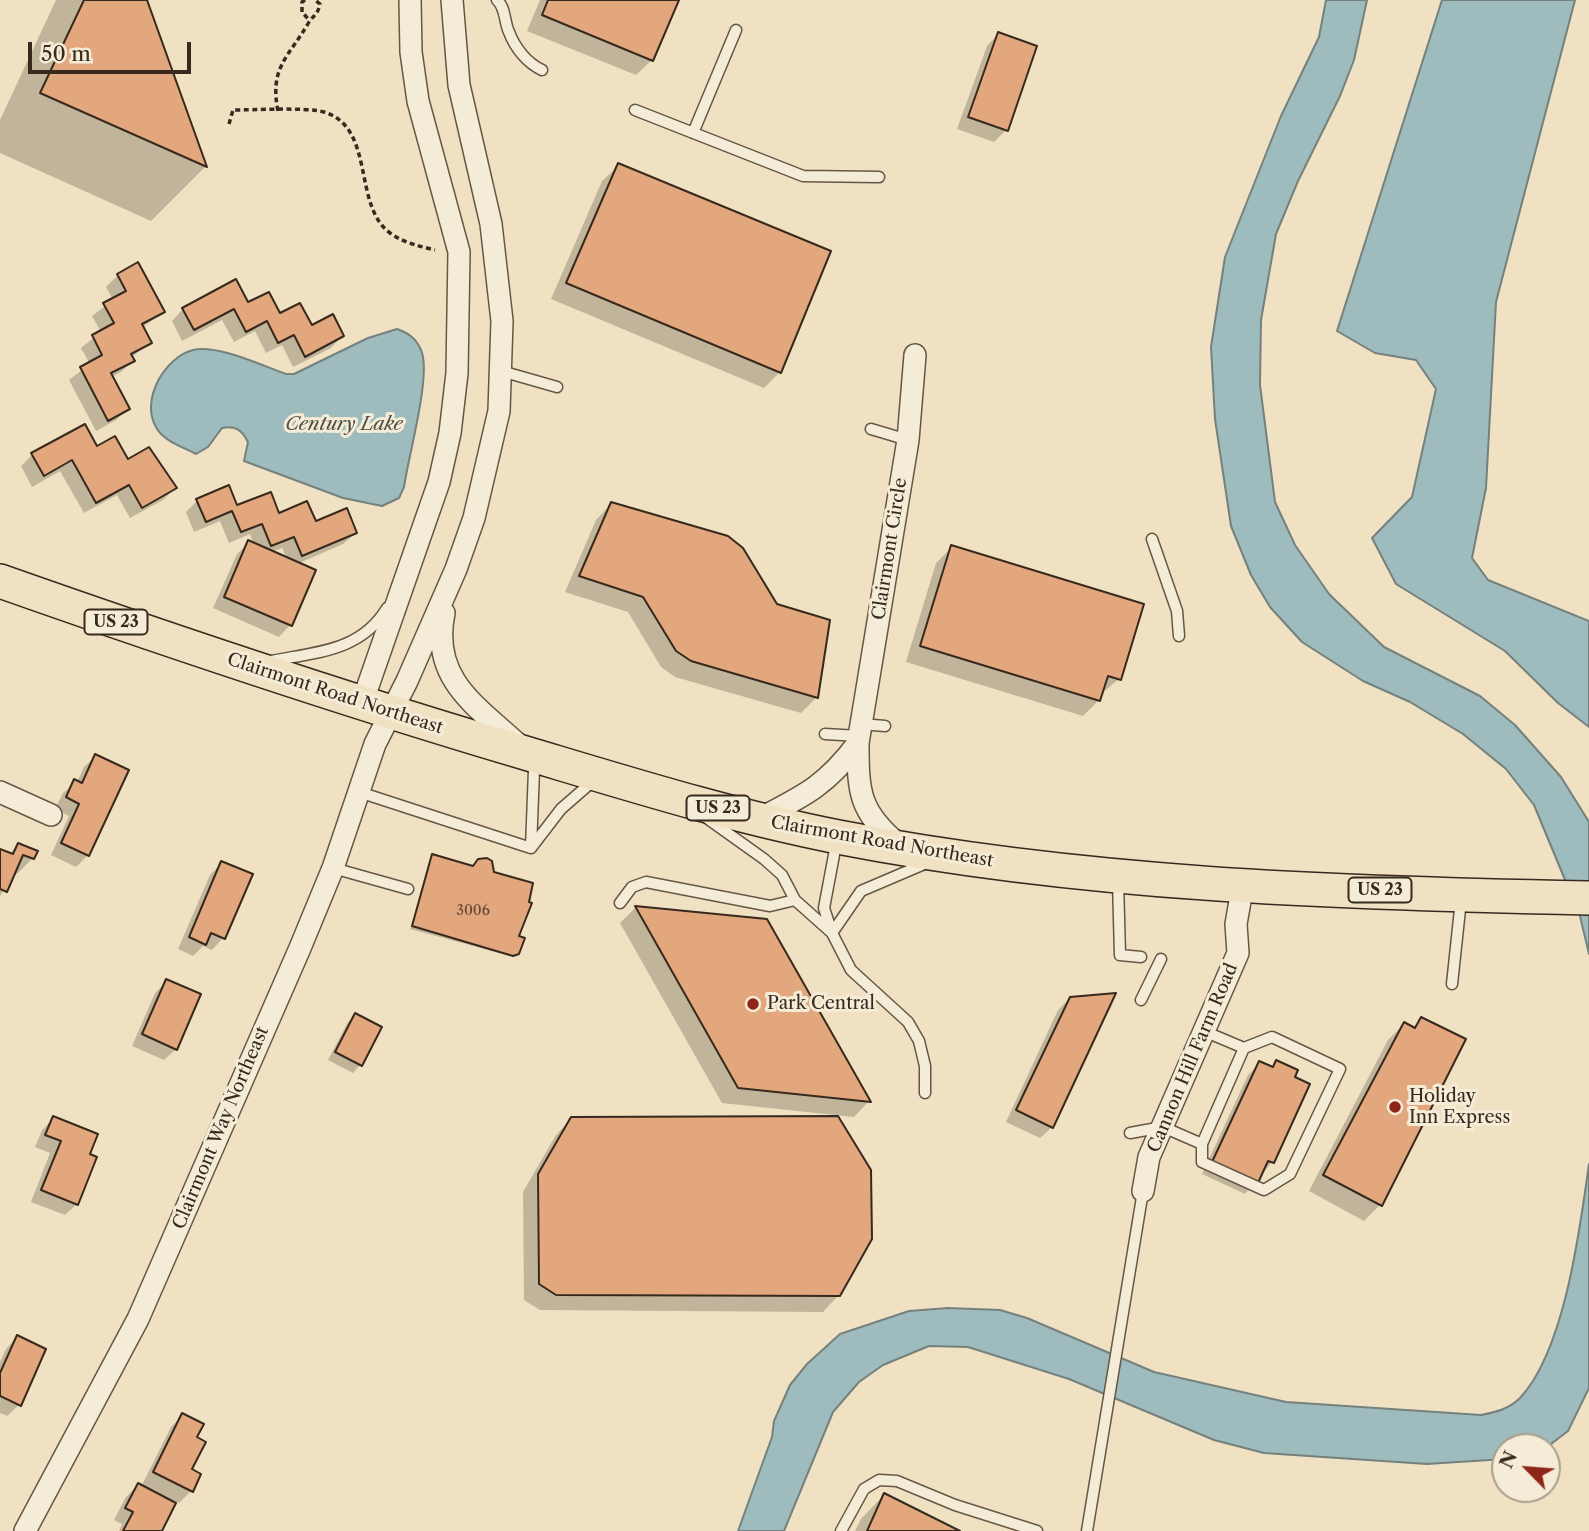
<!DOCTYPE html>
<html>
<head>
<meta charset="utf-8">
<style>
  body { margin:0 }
  #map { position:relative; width:1589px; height:1531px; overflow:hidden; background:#f0e1c2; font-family:"Libre Caslon Text",serif }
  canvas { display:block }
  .north { position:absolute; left:1491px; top:1433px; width:70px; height:70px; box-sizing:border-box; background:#f5ecd7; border:2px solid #a99e8d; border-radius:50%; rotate:295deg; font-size:19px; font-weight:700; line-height:28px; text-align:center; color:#37291d }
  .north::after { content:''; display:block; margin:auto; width:24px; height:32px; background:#8f2418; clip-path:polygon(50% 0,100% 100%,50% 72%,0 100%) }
  .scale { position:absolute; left:28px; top:42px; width:163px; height:32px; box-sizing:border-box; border:4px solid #37291d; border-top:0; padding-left:9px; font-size:21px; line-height:24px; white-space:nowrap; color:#37291d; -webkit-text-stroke:5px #f5ecd7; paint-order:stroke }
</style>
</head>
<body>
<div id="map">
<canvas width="1589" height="1531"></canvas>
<div class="north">N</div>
<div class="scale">50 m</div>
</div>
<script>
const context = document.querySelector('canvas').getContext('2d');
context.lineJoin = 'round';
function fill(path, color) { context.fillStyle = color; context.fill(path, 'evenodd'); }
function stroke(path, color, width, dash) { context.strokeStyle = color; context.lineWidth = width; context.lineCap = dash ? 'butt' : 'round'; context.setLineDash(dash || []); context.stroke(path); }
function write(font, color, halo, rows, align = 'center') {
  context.font = font + ' "Libre Caslon Text",serif'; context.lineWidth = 6; context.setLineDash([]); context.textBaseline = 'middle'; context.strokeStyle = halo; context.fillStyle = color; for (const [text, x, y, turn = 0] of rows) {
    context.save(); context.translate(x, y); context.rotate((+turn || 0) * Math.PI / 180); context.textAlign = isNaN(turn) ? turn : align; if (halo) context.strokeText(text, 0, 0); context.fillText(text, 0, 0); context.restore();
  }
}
const water = new Path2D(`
  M 1326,0 L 1367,0 L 1354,60 L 1340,96 L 1298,181 L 1276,234 L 1261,320 L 1260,385 L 1275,502 L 1295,545 L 1329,594 L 1384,647 L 1480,696 L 1515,725 L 1561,777 L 1589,822 L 1589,954 L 1580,916 L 1534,805 L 1506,769 L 1463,734 L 1410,702 L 1363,681 L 1302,642 L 1270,607 L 1251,575 L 1231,526 L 1215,419 L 1211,347 L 1225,257 L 1281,116 L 1319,37 Z
  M 1442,0 L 1575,0 L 1496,302 L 1486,488 L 1472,558 L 1488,580 L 1589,621 L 1589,727 L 1558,703 L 1505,651 L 1396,584 L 1372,538 L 1412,497 L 1436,389 L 1416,360 L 1375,353 L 1337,331 Z
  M 397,329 C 408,333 416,338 421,350 C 432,374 408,457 404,487 L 399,498 L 382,506 L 343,498 L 244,461 L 248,442 C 242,430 235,425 222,428 L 208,447 L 196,454 C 183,447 163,441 156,427 C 140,400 165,357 193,350 C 217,344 263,366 286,374 L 294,374 L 368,338 Z
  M 1589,1164 L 1589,1388 L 1568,1431 L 1551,1444 L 1544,1447 L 1505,1447 L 1505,1459 L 1427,1464 L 1264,1453 L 1214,1440 L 1069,1379 L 968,1347 L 929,1346 L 883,1365 L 859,1382 L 833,1412 L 784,1531 L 738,1531 L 772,1437 L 774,1421 L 790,1385 L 807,1364 L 840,1334 L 909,1311 L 948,1308 L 1000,1310 L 1027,1318 L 1154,1372 L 1286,1402 L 1481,1415 C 1496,1412 1509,1409 1520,1398 C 1565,1350 1580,1228 1589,1164 Z`);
const shadow = new Path2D(`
  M 56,0 L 146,0 L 205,167 L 151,221 L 0,153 L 0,120 Z
  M 540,0 L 677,0 L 652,60 L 636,75 L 527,31 Z
  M 998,34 L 1006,130 L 994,142 L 957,129 L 987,46 Z
  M 618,166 L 780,372 L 764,388 L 551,299 L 602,181 Z
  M 118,275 L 163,312 L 142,328 L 150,342 L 131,358 L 133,361 L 121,372 L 112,377 L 128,409 L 116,420 L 96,431 L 69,380 L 90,364 L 81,348 L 101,332 L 92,316 L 113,300 L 106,287 Z
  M 247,305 L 279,316 L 342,336 L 331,348 L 293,367 L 282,345 L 266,353 L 255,331 L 234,342 L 222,320 L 182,341 L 172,321 L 183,309 Z
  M 32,455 L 127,462 L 175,488 L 163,500 L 130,518 L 117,495 L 84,513 L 60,471 L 32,487 L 21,466 Z
  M 197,501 L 278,515 L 355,533 L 343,544 L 297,564 L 290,625 L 279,637 L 213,608 L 237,554 L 249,543 L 254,545 L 250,534 L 229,543 L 220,521 L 194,532 L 186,512 ZM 282,548 L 287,559 L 271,552 Z
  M 611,504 L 817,697 L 801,713 L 675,677 L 661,667 L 628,612 L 565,592 L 596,520 Z
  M 952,547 L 1119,679 L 1101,694 L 1099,700 L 1083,716 L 906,662 L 936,563 Z
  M 96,756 L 88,855 L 76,867 L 51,855 L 69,816 L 55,809 L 63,793 L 77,782 L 84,767 Z
  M 18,845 L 33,858 L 17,874 L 14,873 L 0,896 L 0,851 L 8,855 Z
  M 433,856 L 517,937 L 517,954 L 514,957 L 410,929 Z
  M 222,863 L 223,938 L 212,950 L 203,946 L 193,956 L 178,949 L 210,875 Z
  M 635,908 L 766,921 L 869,1101 L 854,1117 L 722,1103 L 620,923 Z
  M 167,981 L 176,1049 L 164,1060 L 132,1046 L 155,993 Z
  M 1070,998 L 1052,1127 L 1040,1138 L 1006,1122 L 1058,1010 Z
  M 356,1015 L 380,1027 L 360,1065 L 353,1073 L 328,1060 L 348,1022 Z
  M 1421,1019 L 1380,1205 L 1364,1221 L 1309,1191 L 1388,1040 L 1404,1024 L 1412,1029 Z
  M 1277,1062 L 1272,1162 L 1245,1194 L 1202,1174 L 1248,1075 L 1260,1063 L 1271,1068 Z
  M 54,1118 L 87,1155 L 77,1204 L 65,1215 L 31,1202 L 50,1153 L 35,1147 L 42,1130 Z
  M 572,1118 L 839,1295 L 823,1312 L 540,1310 L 524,1300 L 523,1192 L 556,1135 Z
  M 17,1337 L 19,1405 L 7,1416 L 0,1413 L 0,1362 L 6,1349 Z
  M 182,1416 L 195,1438 L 190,1470 L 199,1475 L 191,1491 L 179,1503 L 175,1501 L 160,1531 L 119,1531 L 122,1524 L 114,1520 L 126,1497 L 138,1485 L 141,1487 L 171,1427 Z
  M 884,1495 L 956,1531 L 855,1531 L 861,1519 Z`);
const building = new Path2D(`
  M 84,0 L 147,0 L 207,167 L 40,93 Z
  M 548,0 L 679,0 L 653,61 L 542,15 Z
  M 998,32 L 1037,46 L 1008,131 L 968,117 Z
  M 618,163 L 831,251 L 781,373 L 566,283 Z
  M 138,262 L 165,312 L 142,324 L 152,343 L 131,354 L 135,361 L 111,373 L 130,409 L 108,421 L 80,367 L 102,355 L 92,335 L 114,323 L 103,303 L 126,291 L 117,274 Z
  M 236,279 L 248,302 L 269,292 L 280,313 L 300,303 L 312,325 L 333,314 L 344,336 L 305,357 L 294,335 L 278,343 L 267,321 L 246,332 L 234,309 L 194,330 L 182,308 Z
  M 85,424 L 97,446 L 115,436 L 128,459 L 149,447 L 177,488 L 142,508 L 129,485 L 96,503 L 72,460 L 44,476 L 31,453 Z
  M 229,485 L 237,505 L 271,492 L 279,513 L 307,501 L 316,521 L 347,508 L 357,533 L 302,556 L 294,537 L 271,546 L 262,524 L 241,532 L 232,511 L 206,522 L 196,499 Z
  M 611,502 L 728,536 L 743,548 L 777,604 L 830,620 L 818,698 L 691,661 L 676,651 L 643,597 L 579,576 Z
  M 248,540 L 316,570 L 292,626 L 224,597 Z
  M 951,545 L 1144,604 L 1121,680 L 1108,676 L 1100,701 L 920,646 Z
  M 95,754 L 129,770 L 89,856 L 61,843 L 79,804 L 66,797 L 74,779 L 82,783 Z
  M 18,843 L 38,851 L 34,859 L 23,855 L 7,892 L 0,889 L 0,849 L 13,854 Z
  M 432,854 L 473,866 L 478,859 L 487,858 L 492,861 L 494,872 L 533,883 L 529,902 L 532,903 L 519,936 L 525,938 L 519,954 L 513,956 L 412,926 Z
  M 221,861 L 253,874 L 225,939 L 211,933 L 206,945 L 189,937 Z
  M 635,906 L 767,919 L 871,1102 L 738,1088 Z
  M 166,979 L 201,994 L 177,1050 L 142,1034 Z
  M 1116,993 L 1053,1128 L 1016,1110 L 1070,997 Z
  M 355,1013 L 382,1027 L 362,1066 L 335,1052 Z
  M 1421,1017 L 1466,1039 L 1382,1206 L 1323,1175 L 1404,1022 L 1415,1028 Z
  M 1276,1060 L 1298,1070 L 1295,1077 L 1310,1084 L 1274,1163 L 1268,1161 L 1258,1183 L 1212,1162 L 1259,1061 L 1273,1067 Z
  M 53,1116 L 98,1134 L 90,1154 L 97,1157 L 78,1205 L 41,1190 L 61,1141 L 45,1135 Z
  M 838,1116 L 871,1170 L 872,1239 L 840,1296 L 556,1295 L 539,1284 L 538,1174 L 571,1117 Z
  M 17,1335 L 46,1349 L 21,1406 L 0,1396 L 0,1373 Z
  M 182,1413 L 204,1424 L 197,1437 L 206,1442 L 192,1469 L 201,1474 L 193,1492 L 153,1472 Z
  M 138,1483 L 176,1503 L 162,1531 L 123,1531 L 133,1512 L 125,1508 Z
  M 884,1493 L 960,1531 L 867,1531 Z`);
const path = new Path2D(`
  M 305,0 L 302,2 L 302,12 L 310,21
  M 278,111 C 269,67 289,57 309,22 C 314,15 318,14 320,4 L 315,0
  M 229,124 L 233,110 C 253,110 307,107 324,112 C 376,128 352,205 390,233 C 404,243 419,246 435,250`);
const lane = new Path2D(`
  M 497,0 C 506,8 504,22 509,32 C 515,48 527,63 542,70
  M 635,110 L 803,176 L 879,177
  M 693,133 L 736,30
  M 501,371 L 557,387
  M 871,429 L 908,440
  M 1152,539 L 1177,611 L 1179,636
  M 266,662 C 313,652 360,653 387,608
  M 861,724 L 885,726
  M 825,734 L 859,736
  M 531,760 L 534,770 L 531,848
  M 359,792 L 531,848
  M 708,819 L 764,859 L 782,875 L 795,900 L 832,933 L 861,891 L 929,862
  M 837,839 L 824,908 L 832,933 L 851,970 L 908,1022 L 919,1041 L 925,1066 L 925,1093
  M 531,848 L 561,809 L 593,781
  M 333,868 L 408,889
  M 1118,881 L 1120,955 L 1141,957
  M 620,903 L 632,887 L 646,882 L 770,906 L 795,900
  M 1452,984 L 1461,900
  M 1141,1000 L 1161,959
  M 1206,1032 L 1244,1048 L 1272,1037 L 1340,1069 L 1290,1174 L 1264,1190 L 1202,1162 L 1202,1144 L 1244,1048
  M 1130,1133 L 1163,1127 L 1202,1144
  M 841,1531 L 864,1489 L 879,1480 L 897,1481 L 955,1505 L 1037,1531
  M 1087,1531 L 1143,1191`);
const street = new Path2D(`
  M 444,613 C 430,680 478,707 522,748
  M 362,703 L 439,482 L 450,433 L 457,373 L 459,252 L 418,101 L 411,52 L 410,0
  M 0,792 L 51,815
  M 759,819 C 804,796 827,785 858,743
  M 899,845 C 859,812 858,792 858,743 L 908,440 L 915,355
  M 1143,1191 L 1149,1157 L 1238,953 L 1236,924 L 1243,884
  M 25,1531 L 138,1319 L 300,948 L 333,868 L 375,744 L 407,681 L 456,569 L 474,518 L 499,411 L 502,321 L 491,224 L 459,85 L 452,0`);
const primary = new Path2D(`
  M 0,581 C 173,642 346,700 522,752 C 626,783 731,816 838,837 C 1085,885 1338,893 1589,898`);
const markers = [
  [753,1004,7,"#8f2418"],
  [1395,1107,7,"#8f2418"]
];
const numberNames = [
  ["3006",473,911]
];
const shields = [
  [116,622,63],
  [718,808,63],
  [1380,890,63]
];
const shieldNames = [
  ["US 23",116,622],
  ["US 23",718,808],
  ["US 23",1380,890]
];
const streetNames = [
  ["Clairmont Circle",890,549,-81],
  ["Clairmont Road Northeast",335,694,18],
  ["Clairmont Road Northeast",882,842,10],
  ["Cannon Hill Farm Road",1193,1058,-67],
  ["Clairmont Way Northeast",221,1128,-67]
];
const poiNames = [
  ["Park Central",767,1004],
  ["Holiday",1409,1097],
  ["Inn Express",1409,1118]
];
const waterNames = [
  ["Century Lake",344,425]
];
fill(water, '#9ebbbd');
stroke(water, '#75817d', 2);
fill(shadow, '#0003');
fill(building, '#e2a77d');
stroke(building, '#37291d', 2);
stroke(lane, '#655746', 13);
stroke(street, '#655746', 24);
stroke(primary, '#37291d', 36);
stroke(path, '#37291d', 3.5, [5, 3.5]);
stroke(lane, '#f5ecd7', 10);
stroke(street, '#f5ecd7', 21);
stroke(primary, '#f0e1c2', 33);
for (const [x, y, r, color] of markers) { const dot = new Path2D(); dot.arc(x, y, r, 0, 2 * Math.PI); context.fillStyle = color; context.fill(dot); stroke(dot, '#f5ecd7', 2.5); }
write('14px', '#624835', null, numberNames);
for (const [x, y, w] of shields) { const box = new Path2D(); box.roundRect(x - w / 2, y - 12.5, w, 25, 5); context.fillStyle = '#f5ecd7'; context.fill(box); stroke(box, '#37291d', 2); }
write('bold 16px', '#37291d', null, shieldNames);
write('18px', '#37291d', '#f5ecd7', streetNames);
write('18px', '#37291d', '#f5ecd7', poiNames, 'left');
write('italic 19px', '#514e45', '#f5ecd7', waterNames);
</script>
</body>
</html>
